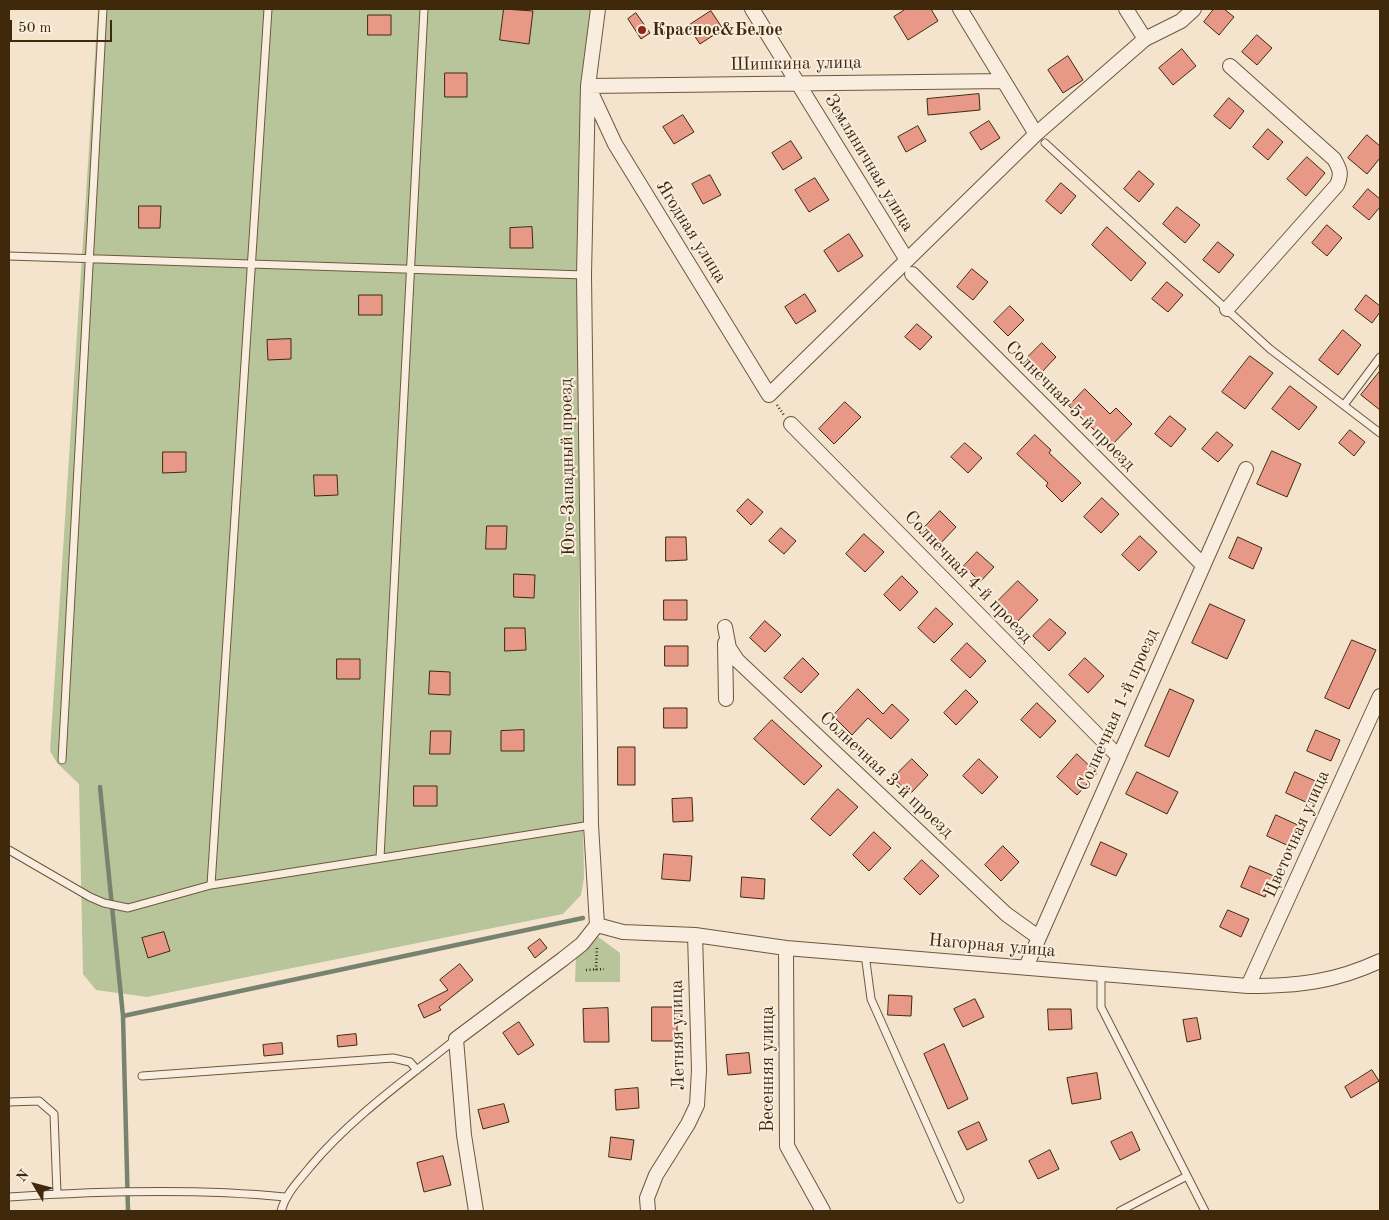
<!DOCTYPE html>
<html>
<head>
<meta charset="utf-8">
<style>
  body { margin:0 }
  #map { position:relative; width:1389px; height:1220px; overflow:hidden; background:#f4e4cd; font-family:"Old Standard TT",serif }
  canvas { display:block }
  .frame { position:absolute; inset:0; border:10px solid #40290b; pointer-events:none }
  .north { position:absolute; left:10px; top:1160px; width:50px; height:50px; -webkit-text-stroke:4px #f8edde; paint-order:stroke; rotate:307deg; font-size:14px; font-weight:700; line-height:20px; text-align:center; color:#40290b }
  .north::after { content:''; display:block; margin:auto; width:18px; height:22px; background:#40290b; clip-path:polygon(50% 0,100% 100%,50% 72%,0 100%) }
  .scale { position:absolute; left:10px; top:20px; width:102px; height:22px; box-sizing:border-box; border:2px solid #40290b; border-top:0; padding-left:6px; font-size:15px; line-height:18px; white-space:nowrap; color:#40290b; -webkit-text-stroke:4px #f8edde; paint-order:stroke }
</style>
</head>
<body>
<div id="map">
<canvas width="1389" height="1220"></canvas>
<div class="frame"></div>
<div class="north">N</div>
<div class="scale">50 m</div>
</div>
<script>
const context = document.querySelector('canvas').getContext('2d');
context.lineJoin = 'round';
function fill(path, color) { context.fillStyle = color; context.fill(path, 'evenodd'); }
function stroke(path, color, width, dash) { context.strokeStyle = color; context.lineWidth = width; context.lineCap = dash ? 'butt' : 'round'; context.setLineDash(dash || []); context.stroke(path); }
function write(font, color, halo, rows, align = 'center') {
  context.font = font + ' "Old Standard TT",serif'; context.lineWidth = 4; context.setLineDash([]); context.textBaseline = 'middle'; context.strokeStyle = halo; context.fillStyle = color; for (const [text, x, y, turn = 0] of rows) {
    context.save(); context.translate(x, y); context.rotate((+turn || 0) * Math.PI / 180); context.textAlign = isNaN(turn) ? turn : align; if (halo) context.strokeText(text, 0, 0); context.fillText(text, 0, 0); context.restore();
  }
}
const green = new Path2D(`
  M 98,9 L 594,9 L 586,87 L 579,612 L 584,878 L 581,895 L 563,914 L 147,997 L 96,990 L 83,974 L 79,784 L 57,763 L 50,751 Z
  M 597,936 L 620,953 L 620,982 L 575,982 L 576,956 Z`);
const stream = new Path2D(`
  M 100,787 L 123,1016 L 128,1211
  M 123,1016 L 583,918`);
const building = new Path2D(`
  M 504,9 L 533,11 L 529,44 L 500,40 Z
  M 906,9 L 931,9 L 938,21 L 908,40 L 894,17 Z
  M 1214,9 L 1224,9 L 1234,17 L 1219,35 L 1204,22 Z
  M 711,11 L 723,29 L 700,44 L 688,26 Z
  M 636,13 L 650,33 L 641,39 L 628,19 Z
  M 368,15 L 391,15 L 391,35 L 368,35 Z
  M 1257,35 L 1272,48 L 1257,65 L 1242,52 Z
  M 1182,49 L 1196,66 L 1173,85 L 1159,68 Z
  M 1068,56 L 1083,80 L 1063,93 L 1048,70 Z
  M 445,73 L 467,73 L 467,97 L 445,97 Z
  M 979,94 L 980,110 L 928,115 L 927,99 Z
  M 1229,98 L 1244,111 L 1230,129 L 1214,116 Z
  M 683,115 L 694,132 L 674,144 L 663,127 Z
  M 989,121 L 1000,138 L 981,150 L 970,133 Z
  M 918,126 L 926,141 L 906,152 L 898,137 Z
  M 1268,129 L 1283,142 L 1268,160 L 1253,147 Z
  M 1367,135 L 1380,146 L 1380,158 L 1367,174 L 1348,158 Z
  M 791,141 L 802,158 L 783,170 L 772,153 Z
  M 1307,157 L 1325,173 L 1306,196 L 1287,179 Z
  M 1139,171 L 1154,184 L 1139,202 L 1124,189 Z
  M 710,175 L 721,195 L 703,204 L 692,184 Z
  M 815,178 L 829,200 L 809,212 L 795,190 Z
  M 1061,183 L 1076,196 L 1061,214 L 1046,201 Z
  M 1368,189 L 1380,199 L 1380,207 L 1369,220 L 1353,207 Z
  M 139,206 L 161,206 L 160,228 L 139,228 Z
  M 1177,207 L 1200,225 L 1185,243 L 1163,224 Z
  M 1327,225 L 1342,238 L 1327,256 L 1312,243 Z
  M 532,227 L 533,248 L 510,248 L 510,228 Z
  M 1107,227 L 1146,263 L 1131,281 L 1092,245 Z
  M 849,234 L 863,256 L 838,272 L 824,251 Z
  M 1218,242 L 1234,255 L 1219,273 L 1203,260 Z
  M 972,269 L 988,282 L 973,300 L 957,287 Z
  M 1167,282 L 1183,295 L 1168,312 L 1152,299 Z
  M 805,294 L 816,311 L 796,324 L 785,307 Z
  M 359,295 L 382,295 L 382,315 L 359,315 Z
  M 1366,295 L 1380,306 L 1380,312 L 1372,323 L 1355,310 Z
  M 1010,306 L 1024,320 L 1008,336 L 994,322 Z
  M 917,324 L 932,337 L 920,350 L 905,337 Z
  M 1343,330 L 1361,345 L 1338,375 L 1319,360 Z
  M 291,339 L 291,359 L 268,360 L 267,340 Z
  M 1042,343 L 1056,357 L 1040,374 L 1026,359 Z
  M 1250,356 L 1273,373 L 1245,409 L 1222,392 Z
  M 1380,371 L 1380,410 L 1361,395 Z
  M 1290,386 L 1317,407 L 1299,430 L 1272,409 Z
  M 1085,389 L 1110,414 L 1116,408 L 1132,424 L 1111,446 L 1069,406 Z
  M 845,402 L 861,417 L 834,444 L 819,429 Z
  M 1170,416 L 1186,429 L 1171,447 L 1155,434 Z
  M 1350,430 L 1365,442 L 1354,456 L 1339,443 Z
  M 1217,432 L 1233,445 L 1218,462 L 1202,449 Z
  M 1035,435 L 1051,450 L 1049,453 L 1081,483 L 1062,502 L 1046,486 L 1048,483 L 1017,454 Z
  M 965,443 L 982,458 L 968,473 L 951,457 Z
  M 1272,451 L 1301,464 L 1287,497 L 1257,484 Z
  M 163,452 L 186,452 L 186,472 L 163,473 Z
  M 314,475 L 337,475 L 338,495 L 315,496 Z
  M 1102,498 L 1119,514 L 1101,533 L 1084,517 Z
  M 748,499 L 763,512 L 751,525 L 737,511 Z
  M 940,511 L 956,527 L 938,546 L 922,530 Z
  M 487,526 L 507,526 L 506,549 L 486,549 Z
  M 781,528 L 796,541 L 784,554 L 769,541 Z
  M 864,534 L 884,552 L 865,572 L 846,554 Z
  M 1140,536 L 1157,552 L 1139,571 L 1122,555 Z
  M 666,537 L 686,537 L 687,560 L 666,561 Z
  M 1238,537 L 1262,548 L 1253,569 L 1229,558 Z
  M 977,552 L 994,567 L 980,582 L 964,566 Z
  M 514,574 L 535,575 L 534,598 L 514,597 Z
  M 902,576 L 918,592 L 900,611 L 884,595 Z
  M 1018,581 L 1038,600 L 1016,623 L 995,604 Z
  M 664,600 L 687,600 L 687,620 L 664,620 Z
  M 1210,604 L 1245,620 L 1227,659 L 1192,643 Z
  M 936,608 L 953,624 L 934,643 L 918,628 Z
  M 1050,619 L 1066,633 L 1049,651 L 1033,636 Z
  M 765,621 L 781,635 L 765,652 L 750,638 Z
  M 505,628 L 525,628 L 526,650 L 505,651 Z
  M 1352,640 L 1376,650 L 1349,709 L 1325,698 Z
  M 967,643 L 986,661 L 970,678 L 951,660 Z
  M 665,646 L 688,646 L 688,666 L 665,666 Z
  M 803,658 L 819,674 L 801,693 L 784,678 Z
  M 1085,658 L 1104,676 L 1088,693 L 1069,675 Z
  M 337,659 L 360,659 L 360,679 L 337,679 Z
  M 430,671 L 450,672 L 450,695 L 429,694 Z
  M 858,689 L 883,714 L 892,704 L 909,720 L 891,739 L 868,718 L 852,735 L 833,716 Z
  M 1170,689 L 1194,700 L 1169,757 L 1145,746 Z
  M 966,690 L 978,702 L 956,725 L 944,713 Z
  M 1037,703 L 1056,721 L 1040,738 L 1021,720 Z
  M 664,708 L 687,708 L 687,728 L 664,728 Z
  M 772,720 L 822,766 L 804,785 L 754,739 Z
  M 524,730 L 524,751 L 501,751 L 501,731 Z
  M 1316,730 L 1340,740 L 1331,761 L 1307,751 Z
  M 431,731 L 451,731 L 450,754 L 430,754 Z
  M 618,747 L 635,747 L 635,785 L 618,785 Z
  M 1077,754 L 1097,773 L 1077,795 L 1057,777 Z
  M 912,759 L 928,775 L 910,794 L 893,778 Z
  M 979,759 L 998,777 L 982,794 L 963,776 Z
  M 1137,772 L 1178,792 L 1167,814 L 1126,794 Z
  M 1295,772 L 1320,783 L 1310,804 L 1286,793 Z
  M 414,786 L 437,786 L 437,806 L 414,806 Z
  M 838,789 L 858,807 L 830,836 L 811,819 Z
  M 692,798 L 693,821 L 673,822 L 672,799 Z
  M 1276,815 L 1300,826 L 1291,847 L 1267,836 Z
  M 874,832 L 891,848 L 869,871 L 853,855 Z
  M 1101,842 L 1127,854 L 1116,876 L 1091,865 Z
  M 1003,846 L 1019,862 L 1001,881 L 985,865 Z
  M 664,854 L 692,856 L 690,881 L 662,879 Z
  M 922,860 L 939,876 L 920,895 L 904,879 Z
  M 1250,866 L 1274,876 L 1265,897 L 1241,887 Z
  M 742,877 L 765,879 L 764,899 L 741,897 Z
  M 1228,910 L 1249,919 L 1241,937 L 1220,927 Z
  M 164,932 L 170,951 L 148,958 L 142,938 Z
  M 540,939 L 547,948 L 535,958 L 528,948 Z
  M 460,964 L 473,980 L 439,1007 L 441,1010 L 424,1018 L 418,1005 L 448,990 L 440,980 Z
  M 889,995 L 912,996 L 911,1016 L 888,1015 Z
  M 975,999 L 984,1017 L 963,1027 L 954,1009 Z
  M 652,1007 L 677,1007 L 677,1041 L 652,1041 Z
  M 608,1008 L 609,1042 L 584,1042 L 583,1009 Z
  M 1048,1009 L 1071,1009 L 1072,1029 L 1049,1030 Z
  M 1197,1018 L 1201,1039 L 1187,1042 L 1183,1020 Z
  M 519,1022 L 534,1045 L 518,1055 L 503,1033 Z
  M 356,1034 L 357,1045 L 338,1047 L 337,1036 Z
  M 282,1043 L 283,1054 L 264,1056 L 263,1045 Z
  M 944,1044 L 968,1099 L 948,1109 L 924,1054 Z
  M 749,1053 L 751,1073 L 728,1075 L 726,1055 Z
  M 1372,1070 L 1379,1081 L 1351,1098 L 1345,1087 Z
  M 1097,1073 L 1101,1099 L 1072,1104 L 1067,1078 Z
  M 638,1088 L 639,1108 L 616,1110 L 615,1090 Z
  M 504,1104 L 509,1122 L 483,1129 L 478,1110 Z
  M 979,1122 L 987,1140 L 967,1150 L 958,1132 Z
  M 1132,1132 L 1140,1150 L 1120,1160 L 1111,1142 Z
  M 611,1137 L 634,1140 L 631,1160 L 609,1157 Z
  M 1050,1150 L 1059,1169 L 1038,1179 L 1029,1161 Z
  M 443,1156 L 451,1185 L 424,1192 L 417,1163 Z`);
const path = new Path2D(`
  M 777,405 L 784,415
  M 586,970 L 604,969
  M 596,970 L 597,947`);
const service = new Path2D(`
  M 1045,143 L 1270,349 L 1380,433
  M 9,256 L 584,275
  M 1344,405 L 1380,357
  M 62,760 L 103,9
  M 9,850 L 90,897 L 104,903 L 128,908 L 211,885 L 591,825
  M 380,858 L 424,9
  M 211,885 L 268,9
  M 865,954 L 871,999 L 960,1199
  M 1101,974 L 1101,1007 L 1205,1211
  M 142,1076 L 393,1058 L 410,1062 L 417,1070
  M 9,1102 L 39,1101 L 54,1114 L 57,1194
  M 9,1197 C 100,1191 194,1188 285,1197
  M 281,1211 C 286,1193 298,1182 310,1167 C 352,1117 405,1080 456,1039
  M 1120,1211 L 1187,1176`);
const minor = new Path2D(`
  M 752,9 L 907,260
  M 960,9 L 1036,134
  M 1126,9 L 1145,39
  M 1004,81 L 588,86 L 615,144 L 769,395 L 1036,134 L 1145,39 L 1181,21 L 1194,9
  M 912,274 L 1203,565
  M 1227,309 L 1337,185 C 1342,174 1340,169 1334,159 L 1230,66
  M 791,424 L 1119,757
  M 725,627 L 729,648 L 737,660 L 1006,914 L 1038,937
  M 725,643 L 726,699
  M 597,925 L 591,825 L 584,275 L 588,86 L 598,9
  M 597,925 L 623,932 L 695,935 L 786,948 L 1248,986 C 1298,986 1335,982 1380,961
  M 786,948 L 787,1146 L 823,1211
  M 1026,967 L 1246,469
  M 1248,986 L 1380,696
  M 476,1211 L 464,1135 L 456,1039 L 563,959 L 582,944 L 597,925
  M 648,1211 L 647,1198 L 656,1175 L 688,1124 L 697,1105 L 699,1070 L 695,935`);
const markers = [
  [642,30,5,"#8f2418"]
];
const poiNames = [
  ["Красное&Белое",652,30]
];
const streetNames = [
  ["Шишкина улица",796,64,-1],
  ["Земляничная улица",869,163,59],
  ["Ягодная улица",691,232,58],
  ["Солнечная 5-й проезд",1070,406,45],
  ["Юго-Западный проезд",568,467,-91],
  ["Солнечная 4-й проезд",968,577,46],
  ["Солнечная 1-й проезд",1118,710,-66],
  ["Солнечная 3-й проезд",886,775,43],
  ["Цветочная улица",1297,834,-66],
  ["Нагорная улица",992,946,5],
  ["Летняя улица",678,1035,-91],
  ["Весенняя улица",768,1069,-90]
];
fill(green, '#b8c59b');
stroke(stream, '#778370', 4.5);
fill(building, '#e79887');
stroke(building, '#40290b', 1);
stroke(service, '#6d583c', 9);
stroke(minor, '#6d583c', 16);
stroke(path, '#40290b', 2.5, [1, 2.5]);
stroke(service, '#f8edde', 7);
stroke(minor, '#f8edde', 14);
for (const [x, y, r, color] of markers) { const dot = new Path2D(); dot.arc(x, y, r, 0, 2 * Math.PI); context.fillStyle = color; context.fill(dot); stroke(dot, '#f8edde', 2); }
write('bold 18px', '#40290b', '#f8edde', poiNames, 'left');
write('18px', '#40290b', '#f8edde', streetNames);
</script>
</body>
</html>
